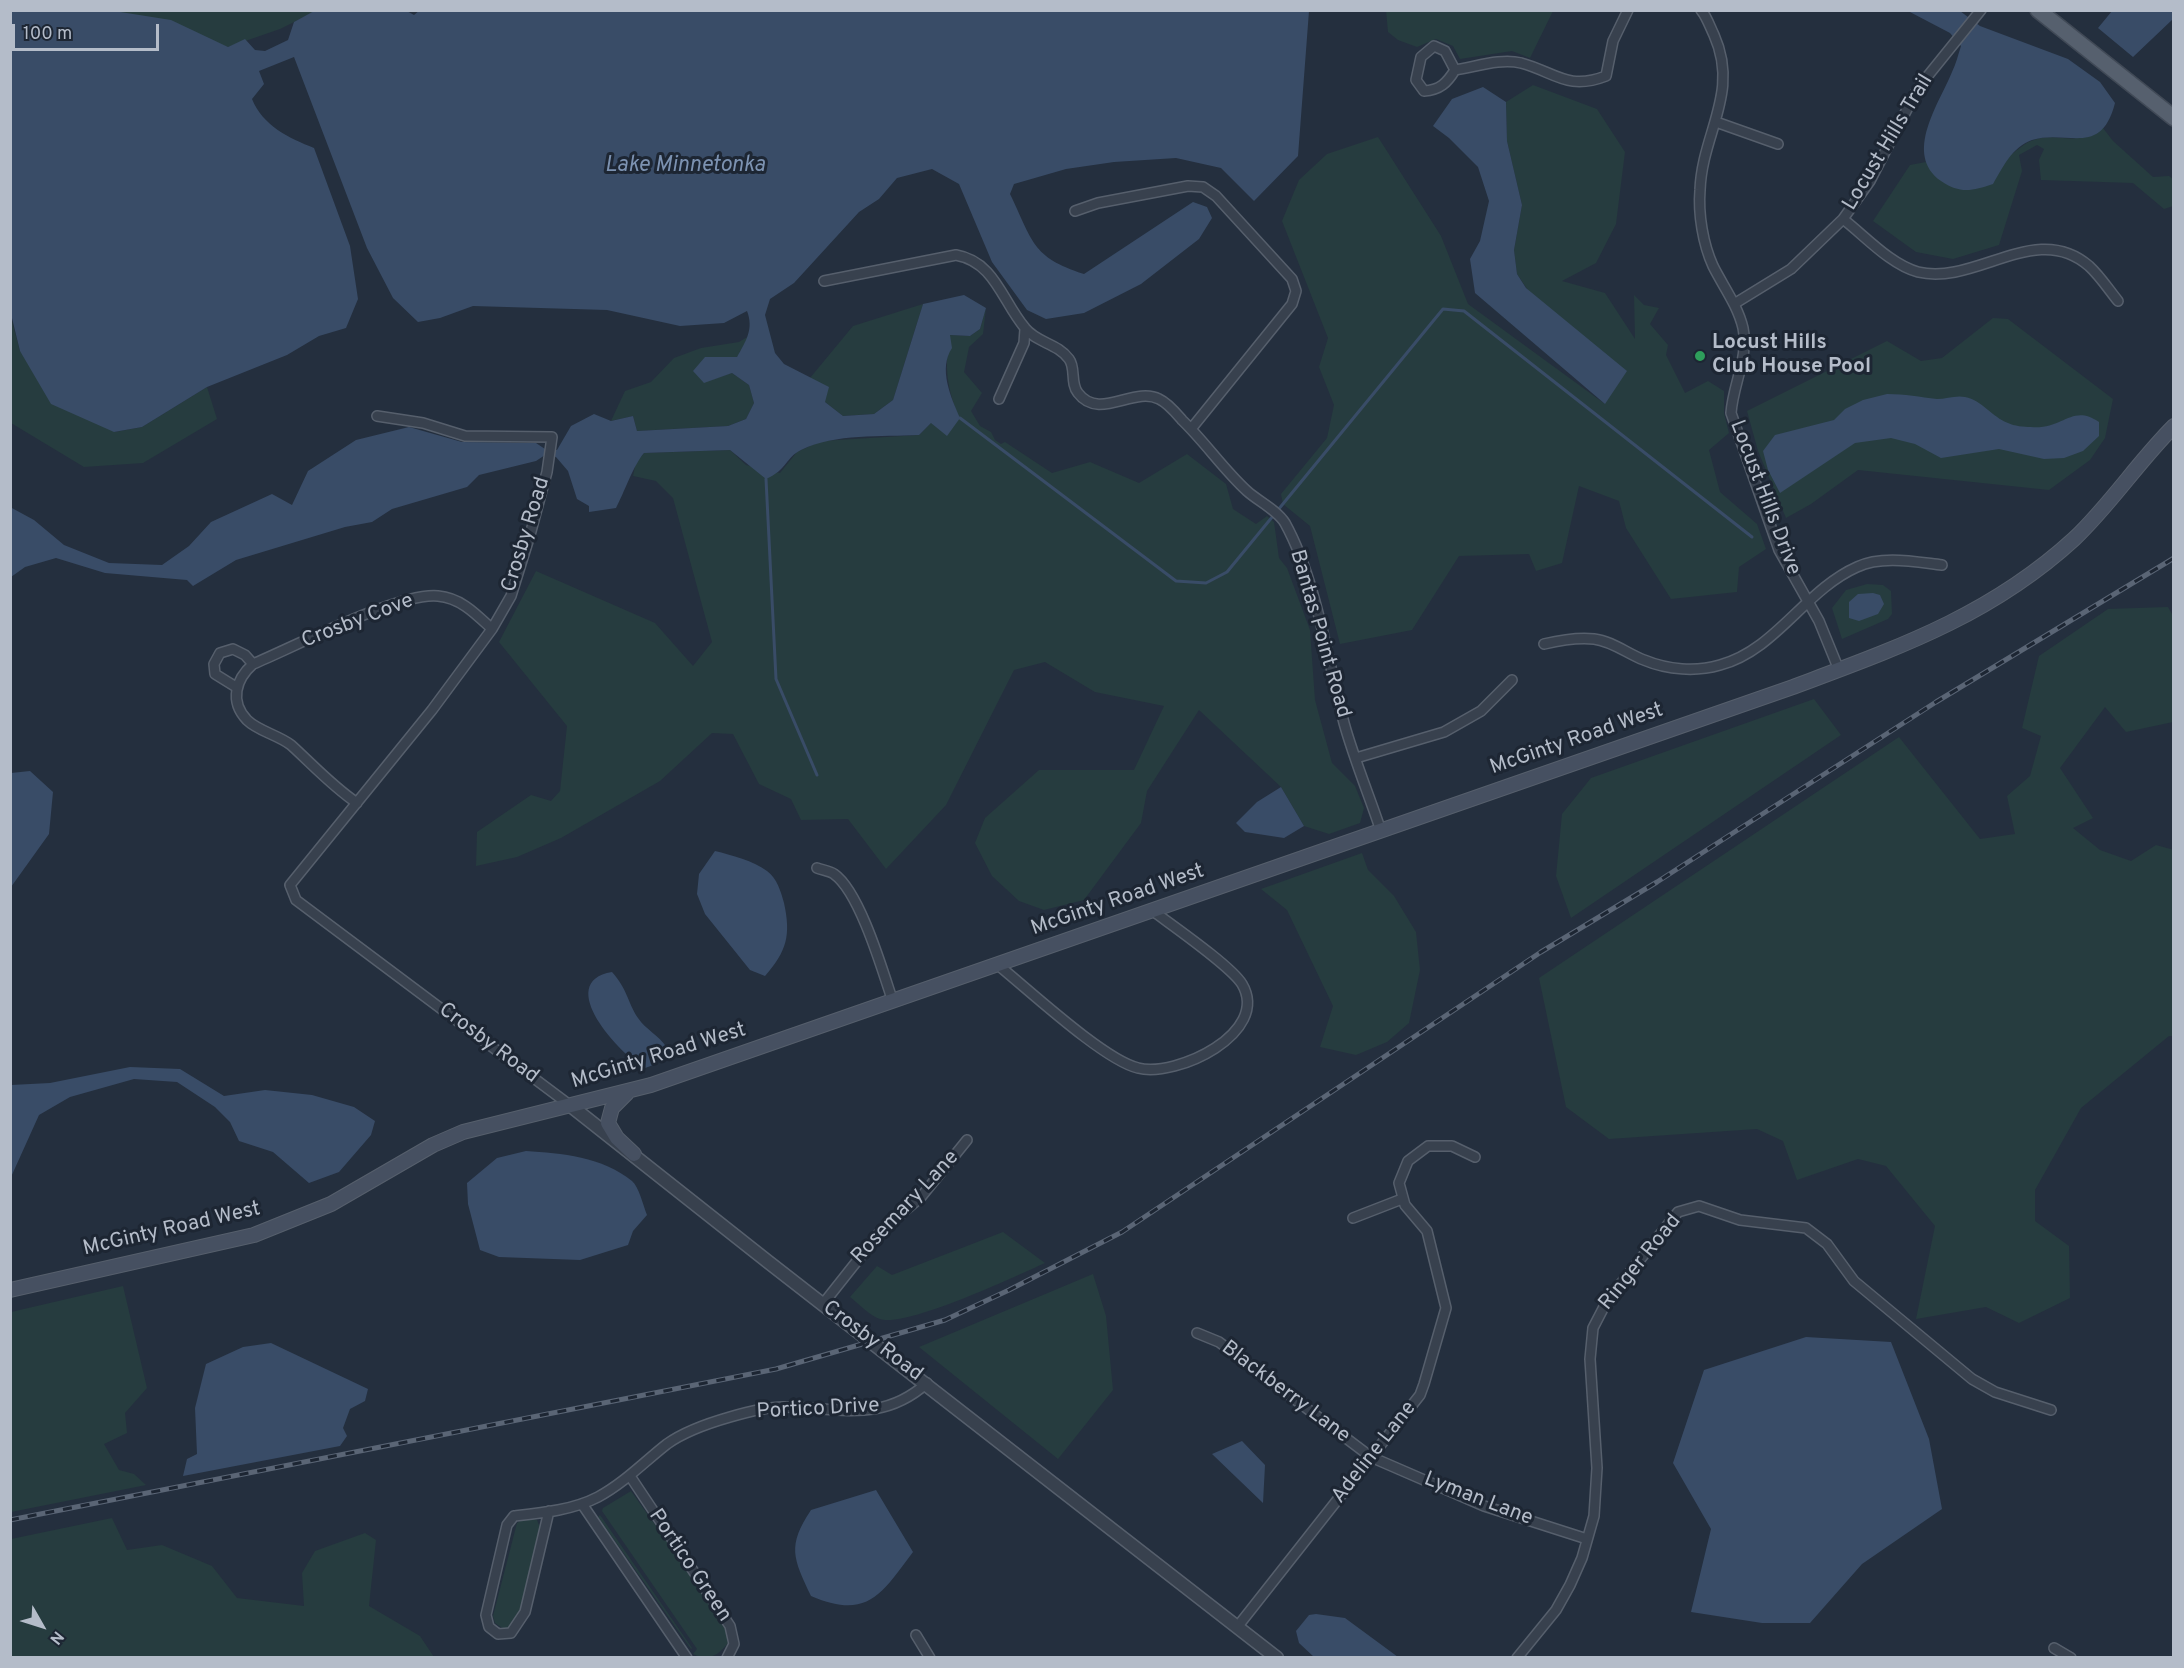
<!DOCTYPE html>
<html>
<head>
<meta charset="utf-8">
<style>
  body { margin:0 }
  #map { position:relative; width:2184px; height:1668px; overflow:hidden; background:#242f3e; font-family:Overpass,sans-serif }
  canvas { display:block }
  .frame { position:absolute; inset:0; border:12px solid #b4bcc9; pointer-events:none }
  .north { position:absolute; left:12px; top:1596px; width:60px; height:60px; -webkit-text-stroke:4px #1d2633; paint-order:stroke; rotate:129deg; font-size:16px; font-weight:700; line-height:24px; text-align:center; color:#b4bcc9 }
  .north::after { content:''; display:block; margin:auto; width:21px; height:27px; background:#b4bcc9; clip-path:polygon(50% 0,100% 100%,50% 72%,0 100%) }
  .scale { position:absolute; left:12px; top:24px; width:147px; height:27px; box-sizing:border-box; border:3px solid #b4bcc9; border-top:0; padding-left:8px; font-size:18px; line-height:21px; white-space:nowrap; color:#b4bcc9; -webkit-text-stroke:4px #1d2633; paint-order:stroke }
</style>
</head>
<body>
<div id="map">
<canvas width="2184" height="1668"></canvas>
<div class="frame"></div>
<div class="north">N</div>
<div class="scale">100 m</div>
</div>
<script>
const context = document.querySelector('canvas').getContext('2d');
context.lineJoin = 'round';
function fill(path, color) { context.fillStyle = color; context.fill(path, 'evenodd'); }
function stroke(path, color, width, dash) { context.strokeStyle = color; context.lineWidth = width; context.lineCap = dash ? 'butt' : 'round'; context.setLineDash(dash || []); context.stroke(path); }
function write(font, color, halo, rows, align = 'center') {
  context.font = font + ' Overpass,sans-serif'; context.lineWidth = 6; context.setLineDash([]); context.textBaseline = 'middle'; context.strokeStyle = halo; context.fillStyle = color; for (const [text, x, y, turn = 0] of rows) {
    context.save(); context.translate(x, y); context.rotate((+turn || 0) * Math.PI / 180); context.textAlign = isNaN(turn) ? turn : align; if (halo) context.strokeText(text, 0, 0); context.fillText(text, 0, 0); context.restore();
  }
}
const green = new Path2D(`
  M 1386,10 L 1553,10 L 1553,11 L 1530,58 L 1512,51 L 1460,59 L 1453,46 L 1436,39 L 1417,47 L 1398,40 L 1388,32 Z
  M 114,11 L 316,11 L 280,29 L 228,47 Z
  M 1533,85 L 1597,109 L 1625,152 L 1616,224 L 1596,263 L 1562,281 L 1605,293 L 1635,339 L 1634,295 L 1644,305 L 1659,308 L 1650,324 L 1668,345 L 1666,355 L 1685,393 L 1708,381 L 1724,391 L 1724,413 L 1729,433 L 1709,450 L 1720,492 L 1757,524 L 1766,549 L 1739,567 L 1737,592 L 1671,599 L 1626,528 L 1619,501 L 1579,486 L 1562,563 L 1536,571 L 1529,554 L 1459,556 L 1412,630 L 1340,644 L 1310,526 L 1283,504 L 1281,494 L 1327,438 L 1334,405 L 1319,367 L 1328,338 L 1282,221 L 1299,180 L 1327,154 L 1378,137 L 1441,236 L 1468,304 L 1605,404 L 1517,274 L 1514,250 L 1522,205 L 1507,141 L 1506,102 Z
  M 2103,128 L 2113,141 L 2153,177 L 2169,176 L 2173,179 L 2173,206 L 2164,209 L 2133,183 L 2041,180 L 2039,160 L 2044,149 L 2037,145 L 2019,155 L 2022,171 L 1999,245 L 1953,259 L 1916,252 L 1873,221 L 1910,165 L 1926,162 L 1936,177 C 1959,170 1985,165 2008,156 C 2016,152 2023,144 2031,141 C 2058,130 2070,149 2103,128 Z
  M 923,304 L 893,400 L 874,414 L 843,416 L 825,402 L 810,378 L 853,326 Z
  M 986,308 L 983,334 L 969,347 L 964,372 L 982,393 L 971,411 L 980,426 L 991,432 L 995,440 L 1001,444 L 1005,442 L 1052,473 L 1090,462 L 1139,483 L 1187,454 L 1226,484 L 1233,509 L 1256,524 L 1267,516 L 1274,522 L 1279,558 L 1287,568 L 1310,630 L 1315,700 L 1332,763 L 1355,786 L 1364,808 L 1360,823 L 1329,834 L 1304,826 L 1281,787 L 1199,710 L 1147,791 L 1141,823 L 1084,900 L 1044,910 L 1019,901 L 992,876 L 975,843 L 985,818 L 1039,770 L 1134,770 L 1164,706 L 1095,692 L 1045,662 L 1014,670 L 946,805 L 886,869 L 848,819 L 801,820 L 791,799 L 759,784 L 733,734 L 712,733 L 660,781 L 561,838 L 517,857 L 476,866 L 477,832 L 531,795 L 551,801 L 560,791 L 567,726 L 499,642 L 536,571 L 655,623 L 693,666 L 712,642 L 673,498 L 656,481 L 633,476 L 636,462 L 644,453 L 730,450 L 746,465 L 780,473 L 797,452 L 821,441 L 919,435 L 931,423 L 959,418 C 947,387 944,368 950,335 L 970,336 L 980,329 Z
  M 10,314 L 20,351 L 115,432 L 142,427 L 207,387 L 217,419 L 143,463 L 84,467 L 11,423 Z
  M 1993,318 L 2008,319 L 2113,399 L 2105,438 L 2090,460 L 2049,490 L 1858,470 L 1811,504 L 1786,518 L 1758,451 L 1747,411 L 1887,341 L 1921,361 L 1942,358 Z
  M 749,336 L 737,357 L 705,357 L 704,382 L 732,373 L 749,385 L 754,403 L 746,419 L 728,426 L 637,431 L 633,416 L 611,421 L 625,391 L 651,382 L 674,358 L 701,348 L 739,342 Z
  M 1867,584 L 1883,585 L 1891,591 L 1892,614 L 1888,619 L 1842,639 L 1832,608 L 1846,590 Z
  M 2168,607 L 2173,616 L 2173,722 L 2126,732 L 2105,707 L 2060,768 L 2093,818 L 2073,828 L 2100,850 L 2131,861 L 2156,845 L 2174,850 L 2173,1036 L 2169,1036 L 2081,1108 L 2035,1190 L 2035,1221 L 2069,1246 L 2070,1298 L 2019,1323 L 1986,1307 L 1916,1319 L 1935,1226 L 1886,1166 L 1858,1159 L 1797,1180 L 1783,1141 L 1757,1129 L 1609,1139 L 1566,1107 L 1539,978 L 1899,737 L 1980,839 L 2015,834 L 2007,796 L 2030,776 L 2041,736 L 2022,728 L 2039,656 L 2108,609 Z
  M 1814,699 L 1841,735 L 1571,918 L 1556,876 L 1562,814 L 1591,778 Z
  M 1362,853 L 1368,870 L 1394,896 L 1416,932 L 1420,970 L 1409,1023 L 1387,1042 L 1356,1055 L 1320,1047 L 1333,1006 L 1287,910 L 1261,889 Z
  M 1003,1232 L 1045,1263 C 1016,1276 906,1328 880,1319 C 870,1316 859,1304 850,1297 L 877,1266 L 892,1275 Z
  M 1093,1274 L 1106,1316 L 1113,1390 L 1058,1459 L 919,1347 Z
  M 123,1286 L 147,1388 L 125,1413 L 127,1433 L 104,1444 L 119,1470 L 134,1474 L 146,1485 L 11,1512 L 11,1312 Z
  M 631,1491 L 726,1625 L 728,1643 C 719,1655 708,1662 693,1654 L 697,1649 L 602,1511 L 603,1508 Z
  M 600,1515 L 692,1648 L 691,1649 L 598,1517 Z
  M 112,1518 L 127,1550 L 162,1545 L 212,1566 L 237,1598 L 304,1606 L 302,1573 L 315,1551 L 365,1533 L 376,1540 L 369,1606 L 420,1636 L 434,1657 L 11,1657 L 11,1539 Z
  M 525,1518 L 537,1520 L 542,1533 L 517,1624 L 513,1627 L 504,1629 L 495,1623 L 493,1616 L 517,1523 Z`);
const water = new Path2D(`
  M 316,10 L 405,10 L 414,15 L 420,10 L 1309,11 L 1298,156 L 1254,201 L 1221,168 L 1176,158 L 1114,162 L 1066,169 L 1014,184 L 1010,194 C 1033,241 1031,257 1084,274 L 1193,202 L 1207,207 L 1212,218 L 1199,239 L 1141,284 L 1084,313 L 1046,319 L 1027,310 L 992,262 L 959,184 L 932,169 L 897,178 L 879,199 L 859,212 L 794,283 L 770,299 L 765,315 L 775,353 L 784,364 L 829,387 L 825,402 L 843,416 L 874,414 L 893,400 L 923,304 L 964,295 L 986,308 L 980,329 L 970,336 L 950,335 L 952,348 C 938,369 951,397 960,418 L 947,436 L 931,423 L 919,435 C 881,437 836,433 801,450 C 786,457 787,470 766,479 L 730,450 L 644,453 C 634,464 624,493 616,508 L 589,512 L 589,506 L 577,499 L 568,471 L 556,457 L 545,455 L 536,461 L 479,475 L 467,487 L 392,509 L 372,522 L 345,527 L 236,560 L 193,586 L 187,580 L 105,573 L 56,558 L 25,567 L 11,577 L 10,507 L 34,520 L 64,545 L 109,563 L 162,565 L 189,546 L 211,522 L 272,494 L 292,505 L 308,471 L 356,440 L 409,427 L 462,442 L 536,443 L 545,449 L 557,450 L 571,426 L 594,414 L 611,421 L 633,416 L 637,431 L 728,426 L 746,419 L 754,403 L 749,385 L 732,373 L 704,383 L 693,371 L 705,357 L 737,357 C 746,341 754,329 747,311 L 724,323 L 680,326 L 607,310 L 473,306 L 440,318 L 418,322 L 393,298 L 367,248 L 294,57 L 259,71 L 264,84 L 252,99 C 263,126 289,138 314,148 L 350,246 L 358,299 L 346,328 L 319,336 L 287,355 L 207,387 L 142,427 L 114,432 L 51,404 L 20,351 L 11,314 L 11,11 L 114,11 L 171,20 L 228,47 L 245,39 L 255,50 L 265,51 L 288,40 L 294,22 Z
  M 1908,11 L 1960,11 L 1980,26 L 2068,59 L 2100,82 L 2115,103 C 2101,158 2067,129 2032,140 C 2012,147 2003,167 1993,184 C 1972,191 1960,194 1941,181 C 1903,154 1939,104 1952,72 C 1956,64 1958,55 1961,46 L 1950,33 Z
  M 2112,11 L 2173,11 L 2173,19 L 2133,57 L 2098,28 Z
  M 1483,87 L 1506,102 L 1507,141 L 1522,205 L 1514,250 L 1517,274 L 1526,288 L 1627,371 L 1605,404 L 1475,293 L 1470,259 L 1480,241 L 1489,201 L 1478,167 L 1449,138 L 1433,126 L 1452,99 Z
  M 1887,394 C 1905,394 1920,397 1937,399 C 1946,399 1956,395 1965,397 C 1982,400 1992,417 2008,423 C 2014,426 2024,427 2031,427 C 2063,430 2072,403 2099,422 L 2099,436 L 2083,451 L 2064,458 L 2044,459 L 1999,449 L 1941,458 L 1915,444 L 1891,438 L 1855,443 L 1780,493 L 1768,470 L 1763,451 L 1775,435 L 1834,420 L 1845,409 L 1863,400 Z
  M 1873,593 L 1880,595 L 1884,604 L 1878,614 L 1859,621 L 1849,618 L 1849,602 L 1858,594 Z
  M 30,771 L 53,792 L 49,834 L 11,887 L 11,773 Z
  M 1281,787 L 1304,826 L 1284,838 L 1245,832 L 1236,823 L 1257,802 Z
  M 715,851 C 731,855 754,861 767,871 C 777,878 781,892 784,903 C 791,935 787,951 765,976 L 750,970 L 705,914 L 697,894 L 699,874 Z
  M 612,972 C 628,990 627,1001 638,1018 C 646,1030 659,1035 667,1048 C 664,1060 657,1064 645,1068 C 620,1055 553,982 612,972 Z
  M 130,1067 L 180,1069 L 224,1096 L 265,1090 L 312,1095 L 354,1107 L 375,1121 L 371,1135 L 339,1172 L 309,1183 L 273,1152 L 239,1141 L 230,1122 L 215,1107 L 177,1082 L 134,1079 L 70,1097 L 39,1115 L 11,1177 L 11,1085 L 50,1083 Z
  M 526,1151 C 561,1153 603,1157 632,1181 C 639,1187 643,1205 647,1215 L 633,1231 L 628,1245 L 580,1260 L 499,1257 L 480,1250 L 468,1204 L 467,1183 L 497,1158 Z
  M 1806,1337 L 1891,1342 L 1929,1439 L 1942,1509 L 1862,1564 L 1810,1623 L 1762,1623 L 1691,1612 L 1711,1529 L 1673,1463 L 1704,1370 Z
  M 271,1343 L 368,1389 L 365,1401 L 350,1409 L 343,1428 L 347,1436 L 340,1446 L 183,1476 L 187,1459 L 197,1454 L 195,1408 L 206,1364 L 243,1347 Z
  M 1242,1441 L 1265,1465 L 1263,1503 L 1212,1454 Z
  M 876,1490 L 913,1552 C 881,1595 867,1620 811,1596 C 793,1558 787,1546 811,1510 Z
  M 1316,1614 L 1345,1618 L 1398,1657 L 1314,1657 L 1299,1643 L 1296,1631 L 1309,1615 Z`);
const stream = new Path2D(`
  M 960,418 L 1176,581 L 1206,583 L 1227,572 L 1443,309 L 1464,311 L 1752,537
  M 766,479 L 776,679 L 817,775`);
const minor = new Path2D(`
  M 1701,10 C 1707,17 1710,27 1714,35 C 1740,93 1702,133 1700,190 C 1698,214 1703,244 1713,266 C 1723,286 1738,306 1743,328 C 1749,357 1733,384 1731,413 L 1779,550 L 1819,621 L 1839,670
  M 1455,70 C 1447,83 1440,90 1424,91 L 1416,80 L 1421,57 L 1434,46 L 1445,51 L 1455,70 C 1476,67 1500,58 1521,63 C 1555,72 1567,91 1606,76 L 1613,41 L 1628,10
  M 1716,122 L 1778,144
  M 1075,211 L 1098,203 L 1188,186 L 1203,187 L 1216,196 L 1292,279 L 1296,291 L 1292,304 L 1191,429
  M 1843,219 C 1865,236 1891,265 1918,272 C 1976,286 2036,220 2089,266 C 2100,276 2109,290 2118,301
  M 824,281 L 956,255 C 995,262 1002,301 1025,328 C 1037,343 1057,343 1069,359 C 1076,368 1070,383 1078,393 C 1099,421 1134,386 1159,399 C 1168,403 1176,413 1182,420 C 1205,442 1223,469 1247,491 C 1258,501 1277,510 1285,523 C 1316,579 1328,661 1344,723 C 1354,759 1369,795 1381,831
  M 1734,304 L 1791,269 L 1843,219 L 1870,181 L 1918,88 L 1981,10
  M 999,399 L 1024,343 L 1025,329
  M 377,416 L 423,423 L 465,436 L 552,437 L 547,472 L 530,535 L 511,596 L 492,629 L 432,710 L 290,885 L 296,900 L 571,1106
  M 1544,644 C 1561,640 1577,637 1594,639 C 1612,641 1628,654 1644,660 C 1668,670 1696,672 1720,665 C 1776,650 1805,590 1857,567 C 1882,555 1916,562 1942,565
  M 236,687 L 215,674 L 214,664 L 220,653 L 233,649 L 245,655 L 253,664
  M 1356,758 L 1444,732 L 1481,711 L 1512,680
  M 357,803 C 332,786 313,765 291,745 C 278,735 258,731 247,720 C 229,701 236,679 253,664 C 294,647 399,592 438,596 C 461,598 476,614 492,629
  M 817,868 C 822,870 830,871 834,874 C 860,892 883,972 893,1002
  M 998,965 C 1029,990 1104,1060 1138,1068 C 1176,1078 1271,1033 1242,984 C 1231,966 1173,926 1153,911
  M 1353,1218 L 1402,1199
  M 823,1304 L 880,1232 L 921,1197 L 967,1140
  M 1197,1333 L 1219,1342 L 1371,1457 L 1484,1506 L 1587,1539
  M 630,1476 L 730,1626 L 734,1644 L 727,1658
  M 582,1504 L 687,1658
  M 549,1511 L 525,1612 L 511,1633 L 498,1634 L 489,1627 L 486,1615 L 507,1525 L 514,1516 C 542,1513 573,1510 598,1497 C 624,1483 644,1462 667,1444 C 685,1431 709,1423 730,1417 C 747,1412 766,1407 783,1407 C 838,1407 881,1424 927,1383
  M 1238,1626 L 1420,1395 L 1424,1384 L 1446,1308 L 1427,1231 L 1405,1205 L 1399,1183 L 1408,1161 L 1428,1146 L 1452,1146 L 1475,1157
  M 916,1635 L 930,1658
  M 2054,1648 L 2071,1658
  M 1517,1658 L 1556,1610 L 1570,1585 L 1582,1558 L 1594,1516 L 1597,1468 L 1590,1359 L 1593,1328 L 1607,1301 L 1678,1212 L 1699,1206 L 1740,1220 L 1806,1228 L 1827,1244 L 1854,1281 L 1972,1379 L 1995,1392 L 2051,1410`);
const tertiary = new Path2D(`
  M 571,1106 L 767,1261 L 1277,1658`);
const secondary = new Path2D(`
  M 627,1093 L 612,1108 L 608,1123 L 617,1138 L 634,1154
  M 10,1290 L 254,1235 L 331,1204 L 433,1145 L 463,1132 L 651,1085 L 1793,687 C 1897,648 1990,616 2074,539 C 2110,505 2138,462 2174,426`);
const primary = new Path2D(`
  M 2038,10 L 2174,118`);
const rail = new Path2D(`
  M 10,1520 L 776,1369 L 945,1320 L 1009,1290 L 1122,1232 L 1541,952 L 1657,882 L 1936,702 L 2174,558`);
const markers = [
  [1700,356,6,"#2e9e5b"]
];
const streetNames = [
  ["Locust Hills Trail",1889,143,-59],
  ["Locust Hills Drive",1764,498,69],
  ["Crosby Road",527,535,-73],
  ["Crosby Cove",358,622,-21],
  ["Bantas Point Road",1319,634,74],
  ["McGinty Road West",1577,740,-19],
  ["McGinty Road West",1118,901,-19],
  ["Crosby Road",488,1044,37],
  ["McGinty Road West",659,1057,-17],
  ["Rosemary Lane",906,1208,-47],
  ["McGinty Road West",172,1230,-13],
  ["Ringer Road",1641,1263,-51],
  ["Crosby Road",872,1342,37],
  ["Blackberry Lane",1285,1393,37],
  ["Portico Drive",818,1410,-3],
  ["Adeline Lane",1375,1453,-52],
  ["Lyman Lane",1478,1500,21],
  ["Portico Green",689,1566,56]
];
const poiNames = [
  ["Locust Hills",1712,344],
  ["Club House Pool",1712,368]
];
const waterNames = [
  ["Lake Minnetonka",685,167]
];
fill(green, '#263c3f');
fill(water, '#394c67');
stroke(stream, '#394c67', 3);
stroke(minor, '#565f6c', 12);
stroke(tertiary, '#565f6c', 15);
stroke(secondary, '#565f6c', 16);
stroke(primary, '#414a57', 18);
stroke(minor, '#38414e', 9);
stroke(tertiary, '#38414e', 12);
stroke(secondary, '#465061', 14);
stroke(primary, '#56606e', 15);
stroke(rail, '#5a6575', 5);
stroke(rail, '#1d2633', 3, [9]);
for (const [x, y, r, color] of markers) { const dot = new Path2D(); dot.arc(x, y, r, 0, 2 * Math.PI); context.fillStyle = color; context.fill(dot); stroke(dot, '#1d2633', 2); }
write('21px', '#b4bcc9', '#1d2633', streetNames);
write('bold 21px', '#b4bcc9', '#1d2633', poiNames, 'left');
write('italic 22px', '#7c92b1', '#1d2633', waterNames);
</script>
</body>
</html>
